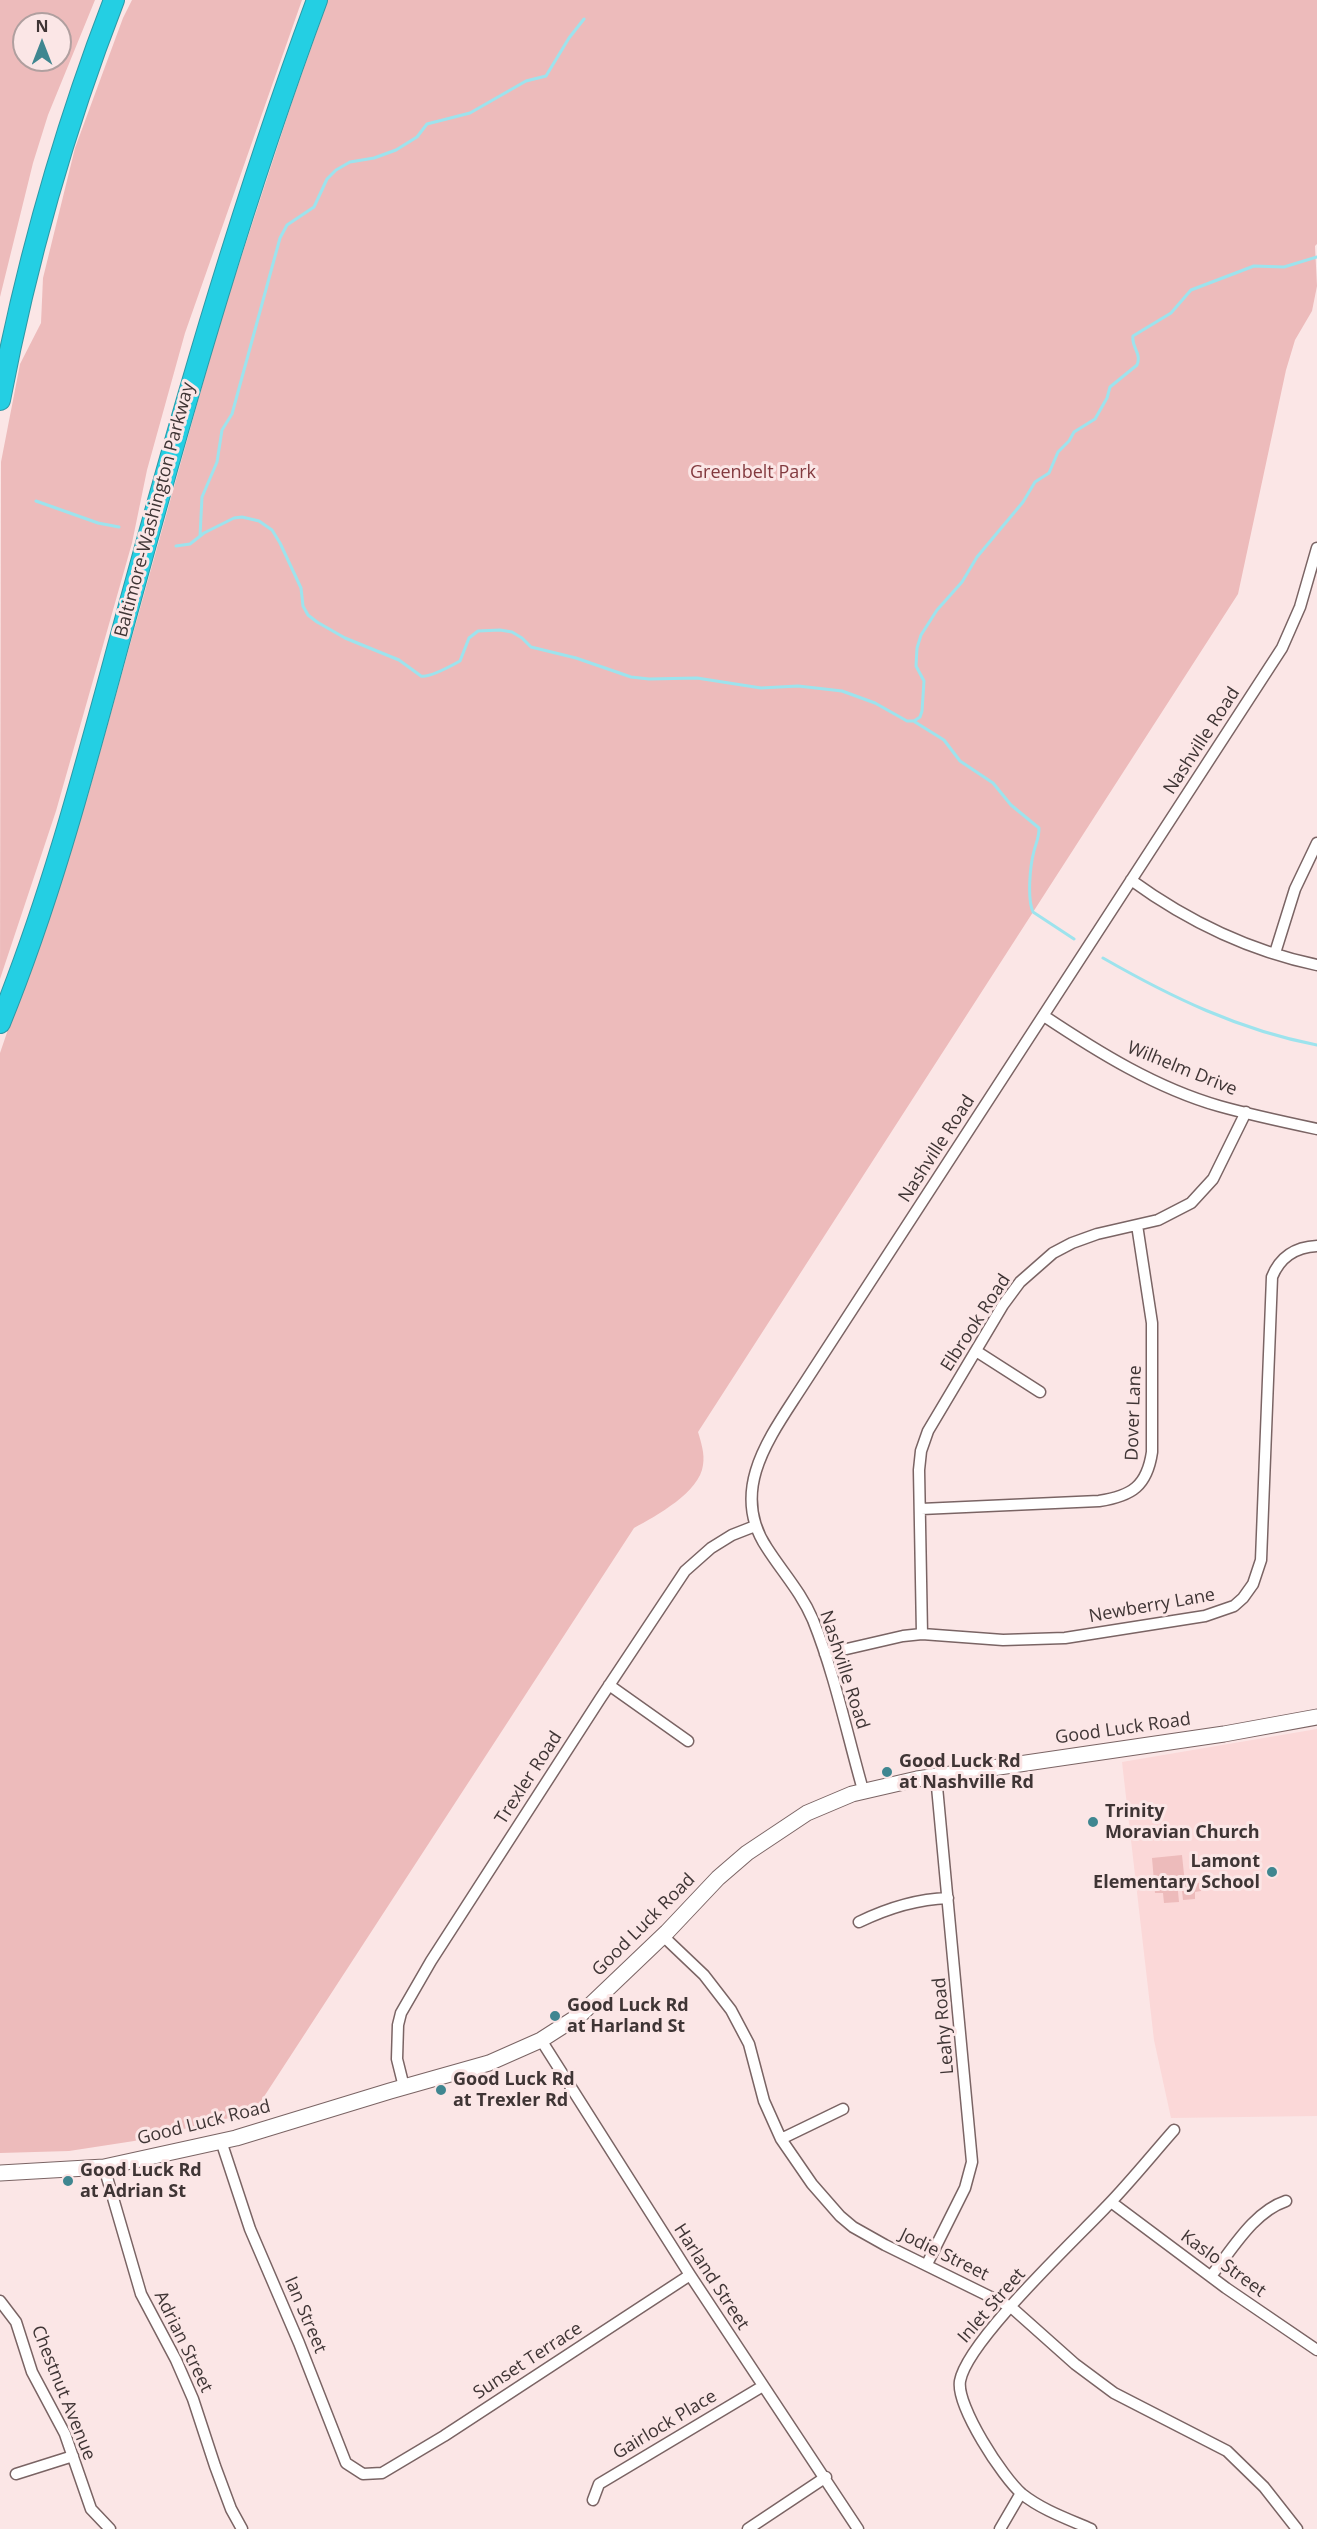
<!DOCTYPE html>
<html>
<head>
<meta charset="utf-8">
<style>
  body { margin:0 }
  #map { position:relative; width:1317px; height:2529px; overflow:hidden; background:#fbe6e6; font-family:"Open Sans",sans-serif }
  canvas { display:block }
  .north { position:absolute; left:12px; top:12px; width:60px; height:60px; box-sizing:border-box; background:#fbe6e6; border:2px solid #b09f9f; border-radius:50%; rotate:0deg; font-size:16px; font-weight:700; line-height:24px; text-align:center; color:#3f3535 }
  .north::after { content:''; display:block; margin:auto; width:21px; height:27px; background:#3f8690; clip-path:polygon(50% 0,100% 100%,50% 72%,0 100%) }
</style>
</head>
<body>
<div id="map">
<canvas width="1317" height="2529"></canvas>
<div class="north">N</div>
</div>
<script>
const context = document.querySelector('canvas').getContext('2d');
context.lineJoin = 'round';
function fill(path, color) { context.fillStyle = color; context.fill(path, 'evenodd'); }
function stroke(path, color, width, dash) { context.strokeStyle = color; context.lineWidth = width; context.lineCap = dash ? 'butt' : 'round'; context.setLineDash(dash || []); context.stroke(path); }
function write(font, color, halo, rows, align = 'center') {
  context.font = font + ' "Open Sans",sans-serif'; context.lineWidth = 6; context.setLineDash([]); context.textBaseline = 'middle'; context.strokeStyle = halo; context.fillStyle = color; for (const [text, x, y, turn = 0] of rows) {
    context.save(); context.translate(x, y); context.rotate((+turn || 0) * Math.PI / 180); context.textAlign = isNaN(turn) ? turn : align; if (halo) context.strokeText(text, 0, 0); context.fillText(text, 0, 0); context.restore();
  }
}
const built = new Path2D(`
  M 1317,1729 L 1317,2116 L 1171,2118 L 1154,2040 L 1122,1762 Z`);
const green = new Path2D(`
  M 0,0 L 95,0 L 48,115 L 33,163 L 0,297 ZM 24,24 L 60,24 L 60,60 L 24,60 Z
  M 132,0 L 302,0 L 185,333 L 147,470 L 132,543 L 56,811 L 0,979 L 1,462 L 20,364 L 41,323 L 43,278 L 75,148 L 123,18 Z
  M 328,0 L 1317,0 L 1317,244 L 1315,246 L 1317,286 L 1312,311 L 1295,340 L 1286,370 L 1238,594 L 698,1432 C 701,1442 705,1454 703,1465 C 700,1492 656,1516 634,1528 L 254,2112 L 134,2141 L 69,2151 L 0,2153 L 0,1053 L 88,795 L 220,322 L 293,99 Z
  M 1182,1855 L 1185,1884 L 1200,1883 L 1201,1891 L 1195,1892 L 1195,1899 L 1183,1900 L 1181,1881 L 1177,1881 L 1179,1902 L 1164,1903 L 1163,1893 L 1155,1893 L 1152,1858 Z`);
const stream = new Path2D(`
  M 36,501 L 98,523 L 119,527
  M 200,536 L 202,497 L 217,462 L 222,430 L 232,414 L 280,238 L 287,225 L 314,207 L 327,179 L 336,170 L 350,162 L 374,158 L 396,150 L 417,137 L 427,124 L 470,113 L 526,81 L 546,76 L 569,38 L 584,19
  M 176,546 L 190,544 L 204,533 L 234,518 L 242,517 L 259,521 L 272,530 L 280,543 L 301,588 L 303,606 L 308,615 L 317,622 L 345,638 L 399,660 L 421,676 C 429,678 451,666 460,661 L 469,638 L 478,631 L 500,630 L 512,632 L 522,638 L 531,647 L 576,658 L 631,677 L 649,679 L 697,678 L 761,688 L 798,686 L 842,691 L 875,703 L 907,721 L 914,721 L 920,717 L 922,711 L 924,681 L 916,666 L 917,648 L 921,635 L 937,610 L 962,582 L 977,557 L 1023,502 L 1035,482 L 1049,473 L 1058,452 L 1069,441 L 1074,432 L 1095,419 L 1107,398 L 1110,387 L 1137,365 C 1142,353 1131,347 1133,336 L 1171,313 L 1191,290 L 1254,266 L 1284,267 L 1317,257
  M 915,722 L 944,740 L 960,761 L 993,783 L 1011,805 L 1039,828 C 1039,838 1036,843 1034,851 C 1030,866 1027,898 1033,912 L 1074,939
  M 1103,958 C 1171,997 1239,1030 1317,1045`);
const minor = new Path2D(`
  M 1131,880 C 1186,920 1250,951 1317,965
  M 1275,953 L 1295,889 L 1317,843
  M 1044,1016 C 1098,1052 1156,1088 1219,1106 C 1251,1115 1284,1122 1317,1129
  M 976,1351 L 1040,1392
  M 921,1509 L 1099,1501 C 1132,1496 1147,1486 1152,1452 L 1152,1323 L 1137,1225
  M 922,1634 L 919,1470 L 921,1451 L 928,1431 L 1003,1305 L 1020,1282 L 1053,1253 L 1072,1243 L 1097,1234 L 1158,1220 L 1191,1203 L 1213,1179 L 1246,1112
  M 825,1654 L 903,1636 L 922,1634 L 1003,1640 L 1065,1638 L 1205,1616 L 1234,1606 L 1243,1598 L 1253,1584 L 1261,1560 L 1272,1277 C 1280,1257 1296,1247 1317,1246
  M 609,1685 L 688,1741
  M 863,1790 C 847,1734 835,1675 813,1620 C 801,1592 783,1573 767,1548 C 729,1491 769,1438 800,1390 L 1282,648 L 1300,607 L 1317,548
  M 859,1922 C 888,1908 916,1899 948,1898
  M 663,1936 L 704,1975 L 731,2010 L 749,2044 L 764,2101 L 781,2139 L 812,2184 L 840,2216 L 853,2227 L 885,2245 L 1011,2307 L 1075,2364 L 1114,2393 L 1227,2451 L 1264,2487 L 1297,2529
  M 541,2040 L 690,2275 L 858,2529
  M 404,2087 L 397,2059 L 398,2025 L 401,2013 L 431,1961 L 600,1699 L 685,1571 L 711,1548 L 732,1535 L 755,1526
  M 781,2139 L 843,2109
  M 221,2141 L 250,2229 L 299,2343 L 346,2463 L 363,2474 L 382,2473 L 444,2436 L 690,2275
  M 104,2167 L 141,2294 L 176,2360 L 193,2399 L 215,2466 L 231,2509 L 242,2529
  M 1111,2202 L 1226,2288 L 1317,2350
  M 927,2264 L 965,2188 L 972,2162 L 936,1776
  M 1211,2276 C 1232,2250 1253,2212 1286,2201
  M 0,2301 L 16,2322 L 32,2372 L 65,2434 L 91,2509 L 110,2529
  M 16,2474 L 73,2456
  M 593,2500 L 599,2484 L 763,2386
  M 748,2529 L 826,2477
  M 1000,2529 L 1021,2493
  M 1091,2529 C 1068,2519 1042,2510 1022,2494 C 1003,2478 956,2406 960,2381 C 967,2341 1076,2239 1108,2205 C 1131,2181 1152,2155 1174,2130`);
const secondary = new Path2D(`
  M 0,2173 L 104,2167 L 236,2138 L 390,2091 L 489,2063 L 541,2040 L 580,2015 L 667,1932 L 718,1878 L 747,1853 L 807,1813 L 852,1794 L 917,1779 L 1224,1734 L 1317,1717`);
const motorway = new Path2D(`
  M 0,400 C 26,264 64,129 114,0
  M 0,1023 C 57,883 93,736 133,591 C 188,391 245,194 317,0`);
const markers = [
  [887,1772,6,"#3f8690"],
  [1093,1822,6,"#3f8690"],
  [1272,1872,6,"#3f8690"],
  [555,2016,6,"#3f8690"],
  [441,2090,6,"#3f8690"],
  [68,2181,6,"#3f8690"]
];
const parkNames = [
  ["Greenbelt Park",753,473]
];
const streetNames = [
  ["Baltimore-Washington Parkway",155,510,-75],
  ["Nashville Road",1202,741,-57],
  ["Wilhelm Drive",1182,1069,22],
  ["Nashville Road",937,1149,-57],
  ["Elbrook Road",976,1323,-57],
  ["Dover Lane",1134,1413,-88],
  ["Newberry Lane",1152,1606,-10],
  ["Nashville Road",844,1670,72],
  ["Good Luck Road",1123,1729,-8],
  ["Trexler Road",529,1778,-57],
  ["Good Luck Road",644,1925,-45],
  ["Leahy Road",944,2026,-95],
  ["Good Luck Road",204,2123,-14],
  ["Jodie Street",944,2255,26],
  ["Kaslo Street",1223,2264,36],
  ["Harland Street",711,2277,57],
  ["Inlet Street",992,2306,-49],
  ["Ian Street",305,2315,67],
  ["Adrian Street",183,2342,64],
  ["Sunset Terrace",528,2361,-33],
  ["Chestnut Avenue",63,2393,68],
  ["Gairlock Place",665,2425,-31]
];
const poiNames = [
  ["Good Luck Rd",899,1762],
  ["at Nashville Rd",899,1783],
  ["Trinity",1105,1812],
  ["Moravian Church",1105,1833],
  ["Lamont",1260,1862,"right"],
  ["Elementary School",1260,1883,"right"],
  ["Good Luck Rd",567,2006],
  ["at Harland St",567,2027],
  ["Good Luck Rd",453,2080],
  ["at Trexler Rd",453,2101],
  ["Good Luck Rd",80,2171],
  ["at Adrian St",80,2192]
];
fill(built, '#fbd8d8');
fill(green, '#edbbbb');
stroke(stream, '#9de3ed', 3);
stroke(minor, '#7a6464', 13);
stroke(secondary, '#7a6464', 17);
stroke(motorway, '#2d99a6', 22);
stroke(minor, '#fff', 10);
stroke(secondary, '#fff', 15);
stroke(motorway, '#24cfe3', 20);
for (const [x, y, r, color] of markers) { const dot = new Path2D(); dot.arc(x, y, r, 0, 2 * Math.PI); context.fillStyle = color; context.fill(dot); stroke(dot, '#fbe6e6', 2); }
write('18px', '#833a3f', '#fbe6e6', parkNames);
write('18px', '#3f3535', '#fbe6e6', streetNames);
write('bold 18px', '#3f3535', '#fbe6e6', poiNames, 'left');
</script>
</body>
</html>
